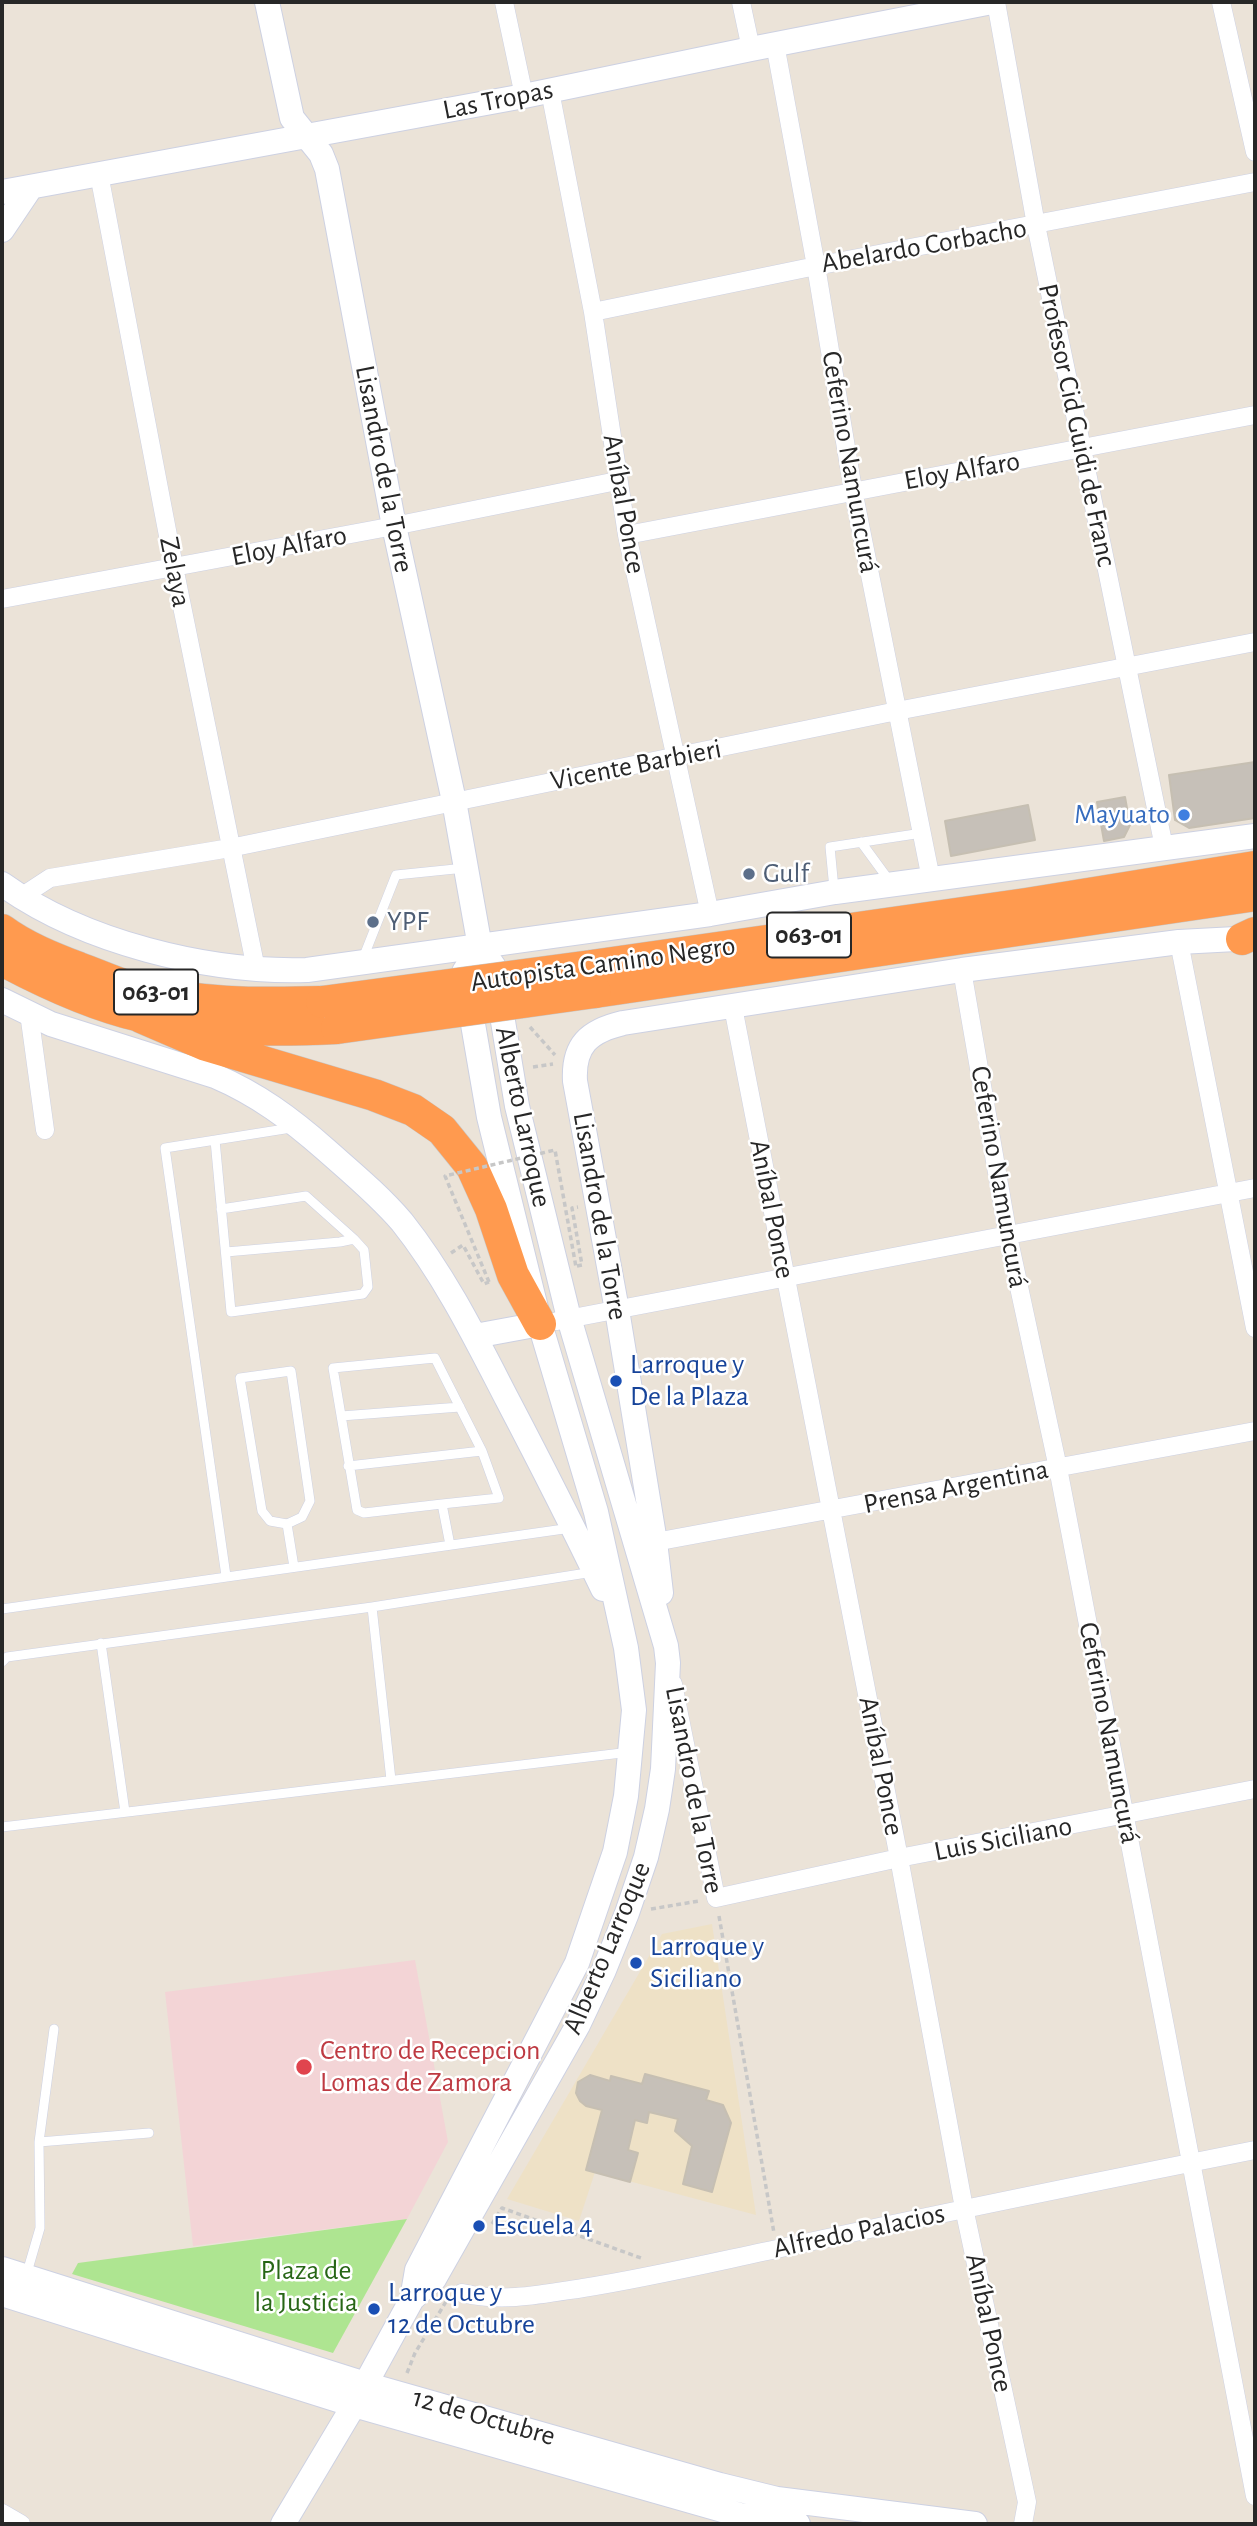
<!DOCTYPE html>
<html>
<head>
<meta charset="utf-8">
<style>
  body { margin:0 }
  #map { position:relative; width:1257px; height:2526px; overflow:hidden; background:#ebe3d8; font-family:"Alegreya Sans",sans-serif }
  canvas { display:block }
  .frame { position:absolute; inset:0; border:4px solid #272727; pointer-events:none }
</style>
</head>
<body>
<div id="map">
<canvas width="1257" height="2526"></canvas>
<div class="frame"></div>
</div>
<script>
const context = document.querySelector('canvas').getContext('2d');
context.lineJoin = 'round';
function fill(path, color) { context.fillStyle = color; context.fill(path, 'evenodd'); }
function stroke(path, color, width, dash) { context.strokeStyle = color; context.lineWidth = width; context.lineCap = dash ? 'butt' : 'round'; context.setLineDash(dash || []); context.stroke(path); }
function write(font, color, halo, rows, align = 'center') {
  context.font = font + ' "Alegreya Sans",sans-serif'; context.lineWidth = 5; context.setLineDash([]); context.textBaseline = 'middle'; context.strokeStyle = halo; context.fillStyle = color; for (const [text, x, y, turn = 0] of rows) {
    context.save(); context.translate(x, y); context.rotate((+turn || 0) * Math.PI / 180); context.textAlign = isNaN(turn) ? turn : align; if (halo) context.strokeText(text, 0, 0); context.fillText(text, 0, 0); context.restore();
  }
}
const education = new Path2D(`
  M 712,1924 L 756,2215 L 595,2172 L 579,2221 L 507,2199 L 662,1934 Z`);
const medical = new Path2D(`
  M 415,1960 L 448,2142 L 407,2219 L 193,2246 L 165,1992 Z`);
const green = new Path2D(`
  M 407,2219 L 333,2353 L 72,2274 L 78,2263 Z`);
const building = new Path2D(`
  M 1255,762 L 1255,818 L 1189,828 L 1175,820 L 1169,775 Z
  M 1125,797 L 1130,825 L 1124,837 L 1104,841 L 1097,802 Z
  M 1028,805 L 1035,840 L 951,856 L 945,821 Z
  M 645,2074 L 709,2091 L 706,2100 L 723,2105 L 731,2123 L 712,2192 L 683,2184 L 692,2146 L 675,2131 L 678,2119 L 649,2112 L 647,2123 L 635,2120 L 628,2150 L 638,2153 L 630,2182 L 586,2170 L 602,2110 L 586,2106 L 580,2101 L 576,2093 L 578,2082 L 590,2075 L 610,2081 L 611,2076 L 642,2084 Z`);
const path = new Path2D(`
  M 530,1027 L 555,1055
  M 533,1067 L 553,1064
  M 451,1253 L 463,1245 L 484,1284 L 489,1282
  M 577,1266 L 582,1265 L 572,1208 L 578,1207
  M 651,1909 L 699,1901
  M 719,1916 L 774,2233
  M 492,2224 L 502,2208 L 641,2258
  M 407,2373 L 415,2353 L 447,2300`);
const lane = new Path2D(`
  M 861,842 L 891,883
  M 834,889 L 830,847 L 922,833
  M 362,961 L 396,875 L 465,868
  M 215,1140 L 231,1312 L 363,1294 L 368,1287 L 364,1250 L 354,1239 L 340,1242 L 226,1252
  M 221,1209 L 306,1196 L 354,1239
  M 341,1416 L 460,1407
  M 348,1466 L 482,1451
  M 442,1504 L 364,1513 L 357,1510 L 333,1368 L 435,1358 L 482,1451 L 499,1498 L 442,1504 L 450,1545
  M 287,1524 L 270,1521 L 262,1511 L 240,1378 L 291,1371 L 310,1501 L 302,1517 L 287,1524 L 294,1567
  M 226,1576 L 165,1148 L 291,1128
  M 372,1607 L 391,1780
  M 2,1609 L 571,1528
  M 101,1643 L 125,1812
  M 2,1662 L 7,1657 L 372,1607 L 593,1572
  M 2,1827 L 630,1752
  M 39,2142 L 149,2133
  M 26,2276 L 40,2228 L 39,2142 L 54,2029`);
const street = new Path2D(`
  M 504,2 L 524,96
  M 741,2 L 751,49
  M 996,2 L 1036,225 L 1164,847
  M 1221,2 L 1255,152
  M 775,44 L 816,266 L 853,490 L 931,879
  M 550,91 L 593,312 L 627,535 L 710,914
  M 99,174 L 174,567 L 256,969
  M 593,312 L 816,266 L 1255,182
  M 627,535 L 1255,415
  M 2,599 L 394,526 L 617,481
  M 21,897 L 50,878 L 230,848 L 897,711 L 1255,642
  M 1179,942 L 1255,1328
  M 962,970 L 1008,1236 L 1058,1468 L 1255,2496
  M 733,1007 L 899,1858 L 964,2208 L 1027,2502 L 1023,2524
  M 29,1013 L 45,1130
  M 557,1321 L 1255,1188
  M 655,1542 L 1255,1431
  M 673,1684 L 716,1898 L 899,1858 L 1255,1789
  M 462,2293 C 502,2303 544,2294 583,2288 C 652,2277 719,2261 786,2247 C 942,2213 1099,2181 1255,2150
  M 2,2513 L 21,2524`);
const secondary = new Path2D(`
  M 267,2 L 292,118 L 321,154 L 327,169 L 394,526 L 454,801 L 480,947 L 494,967 L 517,1106 L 569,1318 L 666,1646 L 668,1663 L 663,1769 L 657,1809 L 646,1857 L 627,1913 L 604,1970 L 578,2025 L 434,2279 L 412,2299 L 354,2405 L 283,2524
  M 2,192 L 524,96 L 751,49 L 992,2
  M 2,230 L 31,187
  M 2,884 C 83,942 207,973 307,970 L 710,914 L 835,892 L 1255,836
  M 2,1000 L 51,1024 L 215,1076 C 257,1094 291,1119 325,1149 C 351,1172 379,1195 402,1222 C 445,1276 476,1339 507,1399 C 540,1462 572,1525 603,1589
  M 475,1336 L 540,1324
  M 661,1593 L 655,1542 L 617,1310 L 575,1081 C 573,1045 589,1031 623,1023 L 962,970 L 1179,942 L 1255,938
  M 2,2269 L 365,2384 L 720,2485 L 777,2499 L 975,2524
  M 2,2294 L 354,2405 L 740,2515 L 798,2524
  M 412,2299 L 417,2270 L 577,1963 L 615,1852 L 626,1796 L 634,1710 L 626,1648 L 596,1512 L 540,1324 L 489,1117 L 464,972 L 480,947`);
const highway = new Path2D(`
  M 2,930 C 25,947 53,958 79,968 C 96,974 113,982 130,987 C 194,1004 257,1004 322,1002
  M 1242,939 L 1255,933
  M 2,960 C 45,983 92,1005 140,1016 C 205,1031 272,1031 337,1028
  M 591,966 L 1026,904 L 1255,867
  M 595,992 L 1255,895
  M 141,1017 L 206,1045 L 374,1095 L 413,1110 L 442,1130 L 472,1167 L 491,1209 L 513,1275 L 540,1324`);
const pathBridge = new Path2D(`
  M 489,1282 L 445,1176 L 555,1150 L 576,1267`);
const highwayBridge = new Path2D(`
  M 322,1002 L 591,966
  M 337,1028 L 595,992`);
const markers = [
  [1184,815,7,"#3f7fe0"],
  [749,874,7,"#5c6f8a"],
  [373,922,7,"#5c6f8a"],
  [616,1381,7,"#1a4fb4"],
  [636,1963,7,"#1a4fb4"],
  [304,2067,9,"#e0444e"],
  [479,2226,7,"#1a4fb4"],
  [374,2309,7,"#1a4fb4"]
];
const shields = [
  [809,935,84],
  [156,992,84]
];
const shieldNames = [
  ["063-01",809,935],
  ["063-01",156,992]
];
const streetNames = [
  ["Las Tropas",498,100,-11],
  ["Abelardo Corbacho",924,246,-10],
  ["Profesor Cid Guidi de Franc",1077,425,78],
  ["Ceferino Namuncurá",850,462,80],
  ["Lisandro de la Torre",384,469,79],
  ["Eloy Alfaro",962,471,-10],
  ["Aníbal Ponce",624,504,80],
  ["Eloy Alfaro",289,546,-11],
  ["Zelaya",175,572,79],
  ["Vicente Barbieri",636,765,-11],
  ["Autopista Camino Negro",603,964,-8],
  ["Alberto Larroque",523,1117,78],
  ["Ceferino Namuncurá",999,1177,80],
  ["Aníbal Ponce",772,1209,79],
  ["Lisandro de la Torre",600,1216,80],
  ["Prensa Argentina",956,1487,-11],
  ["Ceferino Namuncurá",1109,1733,79],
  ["Aníbal Ponce",881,1766,79],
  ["Lisandro de la Torre",694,1790,79],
  ["Luis Siciliano",1003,1839,-11],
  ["Alberto Larroque",607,1948,-67],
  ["Alfredo Palacios",859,2231,-12],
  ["Aníbal Ponce",989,2323,78],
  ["12 de Octubre",484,2417,16]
];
const shopNames = [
  ["Mayuato",1170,815]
];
const serviceNames = [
  ["Gulf",763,874],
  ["YPF",387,922]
];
const transitNames = [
  ["Larroque y",630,1365],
  ["De la Plaza",630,1397],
  ["Larroque y",650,1947],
  ["Siciliano",650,1979],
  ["Escuela 4",493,2226],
  ["Larroque y",388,2293],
  ["12 de Octubre",388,2325]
];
const healthNames = [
  ["Centro de Recepcion",320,2051],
  ["Lomas de Zamora",320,2083]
];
const parkNames = [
  ["Plaza de",306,2271],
  ["la Justicia",306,2303]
];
fill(education, '#eee1c6');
fill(medical, '#f3d4d6');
fill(green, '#aee591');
fill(building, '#c6c0b8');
stroke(building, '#c6bfb2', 2);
stroke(lane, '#cdd1e2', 10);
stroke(street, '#cdd1e2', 19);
stroke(secondary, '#cdd1e2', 26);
stroke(highway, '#c7c7c7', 33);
stroke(path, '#c7c7c7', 3.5, [5, 3.5]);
stroke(lane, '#fff', 9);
stroke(street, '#fff', 18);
stroke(secondary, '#fff', 24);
stroke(highway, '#ff9a4f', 32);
stroke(highwayBridge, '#c7c7c7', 33, []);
stroke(pathBridge, '#c7c7c7', 3.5, [5, 3.5]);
stroke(highwayBridge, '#ff9a4f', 32);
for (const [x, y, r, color] of markers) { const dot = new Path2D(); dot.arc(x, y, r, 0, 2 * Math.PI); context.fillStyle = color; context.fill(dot); stroke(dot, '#fff', 2.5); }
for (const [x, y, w] of shields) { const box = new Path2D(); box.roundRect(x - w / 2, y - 22.5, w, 45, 5); context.fillStyle = '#fff'; context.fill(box); stroke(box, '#272727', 2); }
write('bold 26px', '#272727', null, shieldNames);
write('28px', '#272727', '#fff', streetNames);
write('28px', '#366cbe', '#fff', shopNames, 'right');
write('28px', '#4e5e75', '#fff', serviceNames, 'left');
write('28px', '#164399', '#fff', transitNames, 'left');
write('28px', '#be3a42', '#fff', healthNames, 'left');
write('28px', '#276616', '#fff', parkNames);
</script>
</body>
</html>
